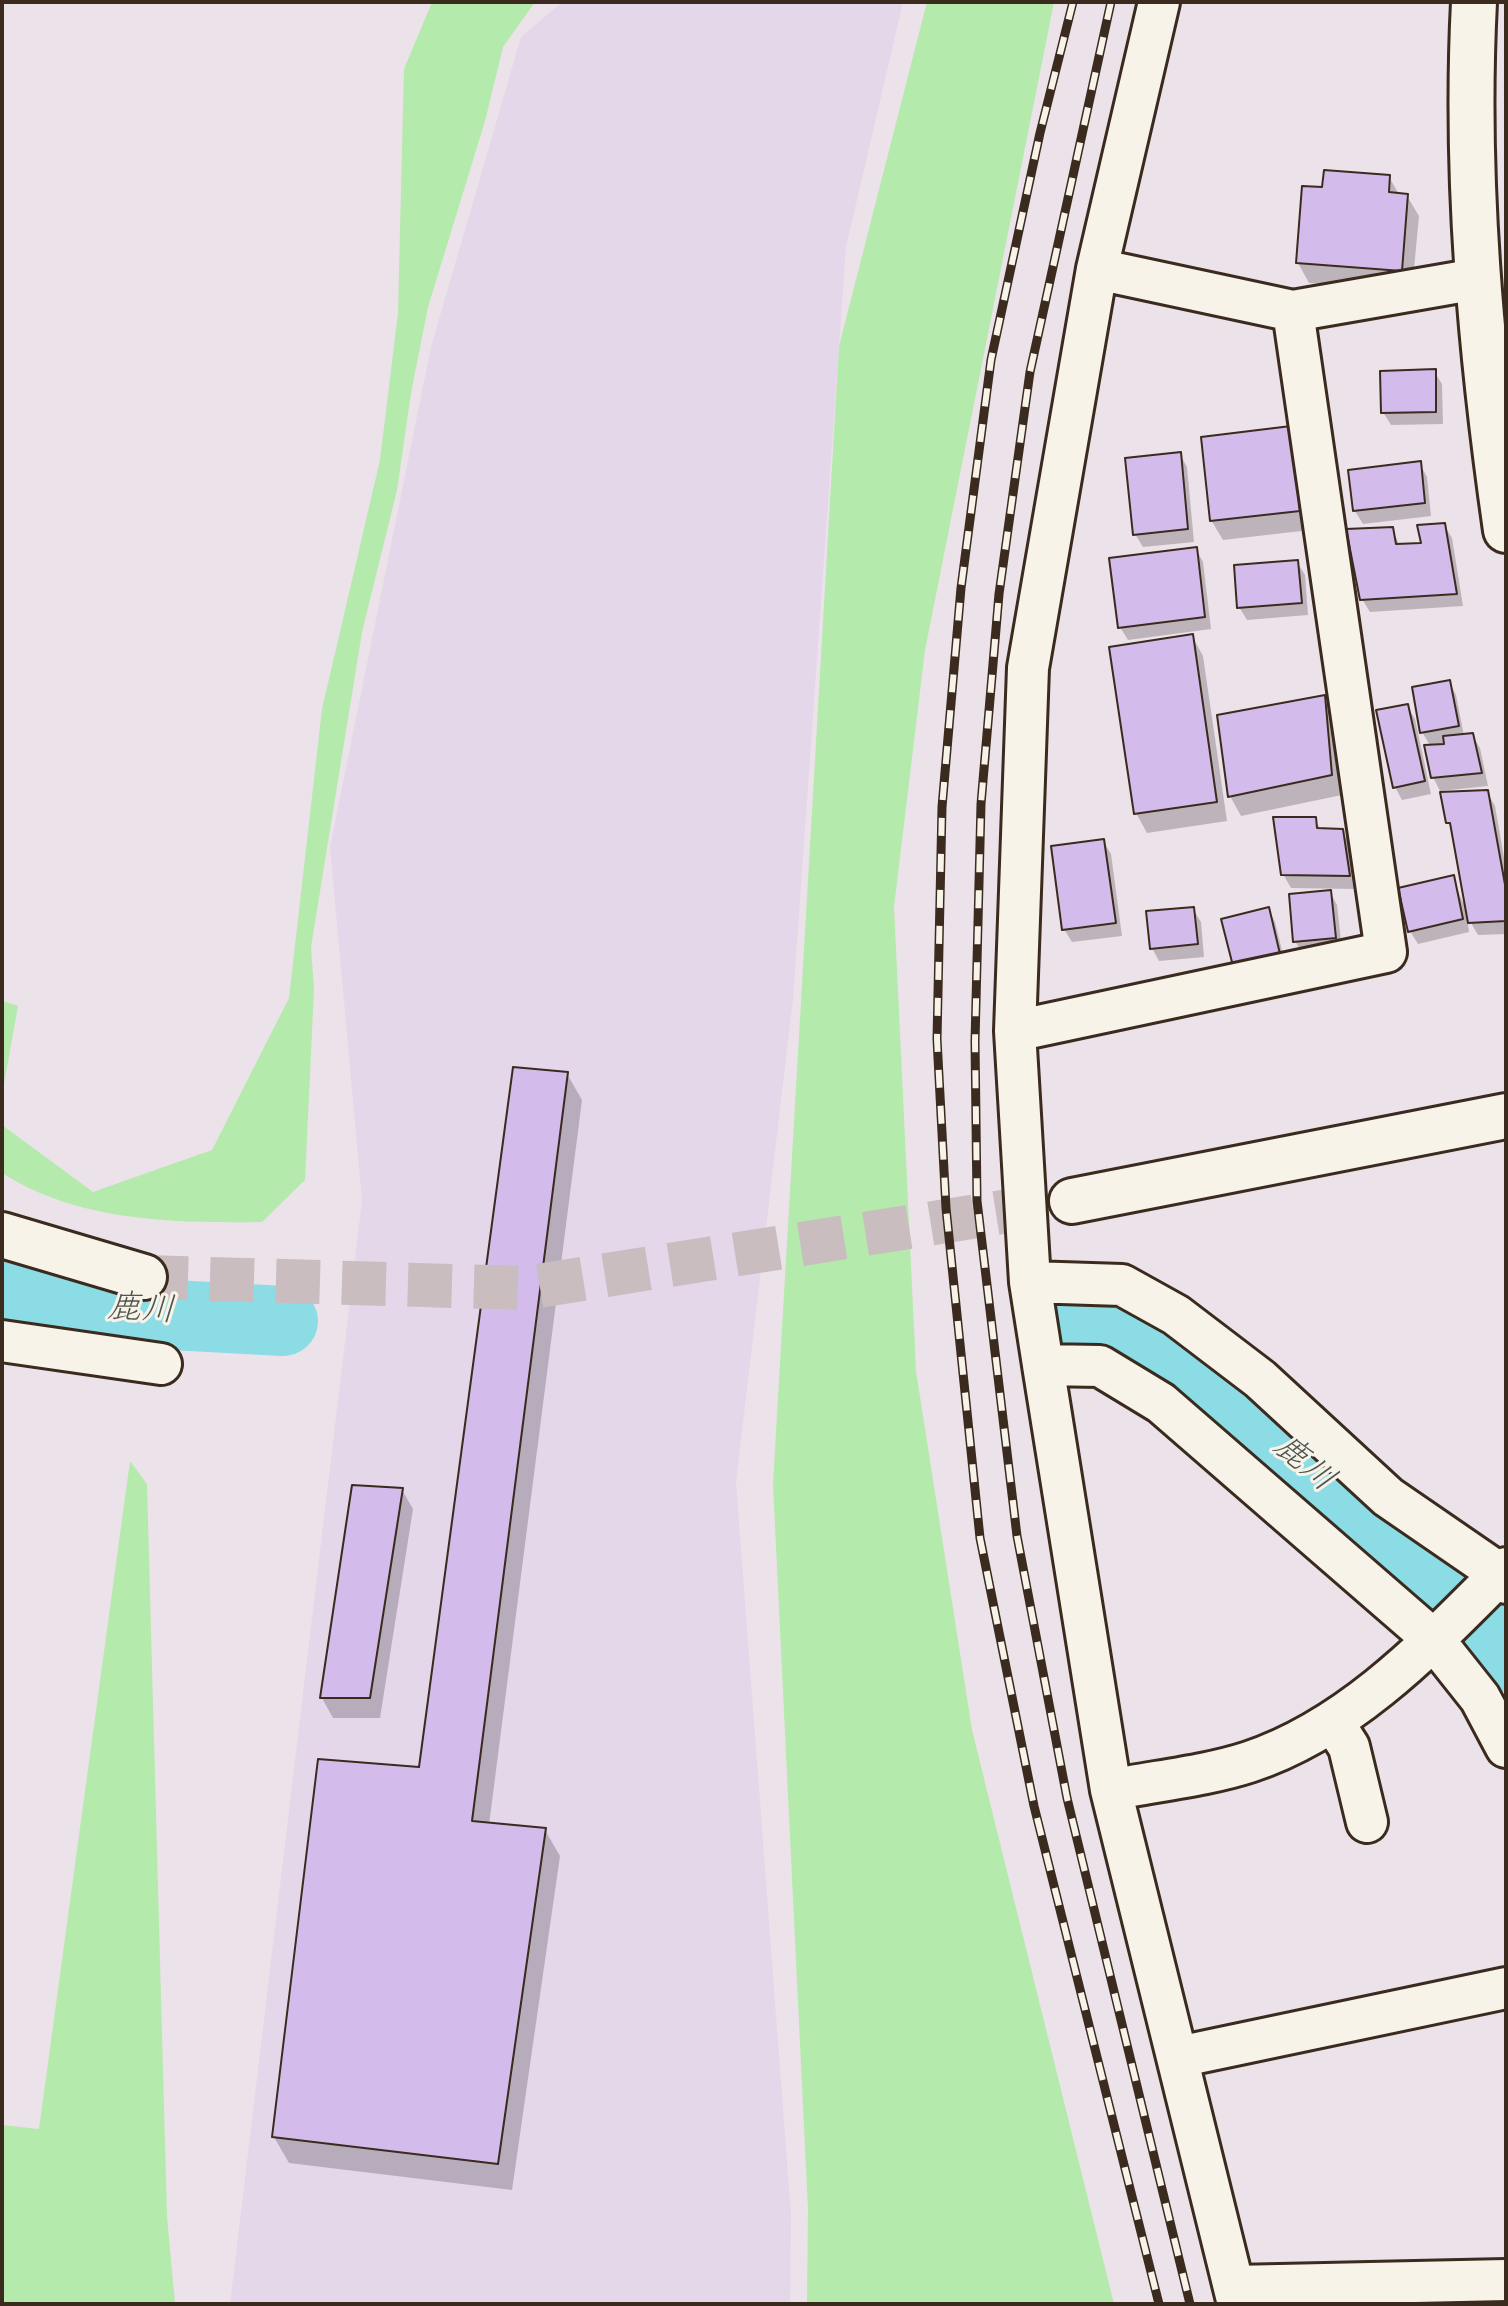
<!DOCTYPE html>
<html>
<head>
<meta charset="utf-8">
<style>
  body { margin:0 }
  #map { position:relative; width:1508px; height:2306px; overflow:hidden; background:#ece2e9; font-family:"Indie Flower",sans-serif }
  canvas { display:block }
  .frame { position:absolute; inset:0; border:4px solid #3b2a1e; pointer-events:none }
</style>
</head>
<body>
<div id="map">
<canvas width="1508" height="2306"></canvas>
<div class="frame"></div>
</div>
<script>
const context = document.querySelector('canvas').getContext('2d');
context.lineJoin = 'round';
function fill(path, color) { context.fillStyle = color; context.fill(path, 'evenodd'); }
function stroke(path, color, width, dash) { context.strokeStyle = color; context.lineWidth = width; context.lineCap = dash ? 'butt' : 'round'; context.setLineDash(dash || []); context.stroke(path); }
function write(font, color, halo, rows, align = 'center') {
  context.font = font + ' "Indie Flower","Klee One",sans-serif'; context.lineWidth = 6; context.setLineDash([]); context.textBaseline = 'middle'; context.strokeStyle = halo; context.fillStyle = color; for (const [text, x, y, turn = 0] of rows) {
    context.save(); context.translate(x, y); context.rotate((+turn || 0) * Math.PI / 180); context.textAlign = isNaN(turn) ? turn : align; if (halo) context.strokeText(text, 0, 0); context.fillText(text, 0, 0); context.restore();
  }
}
const built = new Path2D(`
  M 562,2 L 903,2 L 846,247 L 793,999 L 736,1482 L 791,2215 L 790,2304 L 230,2304 L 362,1200 L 330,847 L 431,347 L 521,37 Z`);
const green = new Path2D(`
  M 432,2 L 535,2 L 503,47 L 485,121 L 428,307 L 411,393 L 397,490 L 362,632 L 311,947 L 314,989 L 305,1180 L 262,1222 C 173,1223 79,1222 2,1173 L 2,1125 L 93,1192 L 212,1150 L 289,998 L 322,709 L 380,460 L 398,313 L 404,69 Z
  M 927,2 L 1054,2 L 925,650 L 894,907 L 916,1371 L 972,1730 L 1114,2304 L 807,2304 L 808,2209 L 773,1484 L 839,346 Z
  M 2,1001 L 18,1006 L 2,1095 Z
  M 130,1461 L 147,1484 L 167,2217 L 175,2304 L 2,2304 L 2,2125 L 39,2129 Z`);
const shadow = new Path2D(`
  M 1389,177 L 1400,196 L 1407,196 L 1419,216 L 1412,290 L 1309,283 L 1298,263 L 1324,190 Z
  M 1434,371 L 1442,384 L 1443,424 L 1391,425 L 1383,412 Z
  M 1290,428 L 1310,530 L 1223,540 L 1211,520 Z
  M 1180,454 L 1187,467 L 1194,542 L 1143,547 L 1135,534 Z
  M 1420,464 L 1427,477 L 1431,516 L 1363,524 L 1355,511 L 1350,472 Z
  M 1444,525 L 1452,538 L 1463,606 L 1370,612 L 1362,599 L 1392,529 L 1400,546 L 1423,545 Z
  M 1196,549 L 1203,562 L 1211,629 L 1128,640 L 1120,627 Z
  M 1297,562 L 1305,575 L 1308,615 L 1247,620 L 1239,607 Z
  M 1192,636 L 1203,656 L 1227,821 L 1147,833 L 1136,813 Z
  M 1449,682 L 1456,695 L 1464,736 L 1472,735 L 1480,748 L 1488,786 L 1440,791 L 1433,777 L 1431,747 L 1422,732 Z
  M 1324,697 L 1336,717 L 1342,795 L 1241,816 L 1230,796 Z
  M 1407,706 L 1415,719 L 1431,794 L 1402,800 L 1395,787 Z
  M 1487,792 L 1495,806 L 1506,869 L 1506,934 L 1478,935 L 1467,916 L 1469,932 L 1418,944 L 1410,931 L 1453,878 L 1463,903 L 1466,902 L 1454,833 L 1448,822 Z
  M 1315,819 L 1321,830 L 1342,831 L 1350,844 L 1356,889 L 1291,888 L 1283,874 Z
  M 1103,841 L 1111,854 L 1122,936 L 1072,942 L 1064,929 Z
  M 1330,892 L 1337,905 L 1342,950 L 1303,954 L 1295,941 Z
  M 1193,909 L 1201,922 L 1204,957 L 1159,961 L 1152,948 Z
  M 1268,909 L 1275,922 L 1286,967 L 1242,978 Z
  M 567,1074 L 582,1100 L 489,1825 L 545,1830 L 560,1856 L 512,2190 L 289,2163 L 274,2137 L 421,1769 Z
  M 353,1488 L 402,1490 L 413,1509 L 380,1718 L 333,1718 L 322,1698 Z`);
const river = new Path2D(`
  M 2,1290 L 62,1309 L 283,1321
  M 1072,1317 L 1134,1326 L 1270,1445 L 1446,1587 L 1498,1643 L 1506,1657`);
const building = new Path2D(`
  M 1324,170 L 1390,175 L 1389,192 L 1408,194 L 1402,271 L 1296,263 L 1302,186 L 1322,187 Z
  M 1436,369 L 1436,412 L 1381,413 L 1380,371 Z
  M 1291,426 L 1300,511 L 1210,521 L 1201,437 Z
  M 1181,452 L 1188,529 L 1133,535 L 1125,458 Z
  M 1421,461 L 1425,503 L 1353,511 L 1348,470 Z
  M 1445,523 L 1457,594 L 1360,600 L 1346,529 L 1393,527 L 1396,544 L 1421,543 L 1417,525 Z
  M 1197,547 L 1205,617 L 1118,628 L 1109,558 Z
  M 1298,560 L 1302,603 L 1237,608 L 1234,565 Z
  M 1193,634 L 1217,802 L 1134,814 L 1109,647 Z
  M 1450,680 L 1459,726 L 1420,733 L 1412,687 Z
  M 1325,695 L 1332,775 L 1228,797 L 1217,715 Z
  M 1408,704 L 1425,781 L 1393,788 L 1376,710 Z
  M 1473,733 L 1482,773 L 1431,778 L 1424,745 L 1444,744 L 1443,736 Z
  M 1488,790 L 1506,890 L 1506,921 L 1468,923 L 1450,823 L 1446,823 L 1440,792 Z
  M 1273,817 L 1316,817 L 1317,828 L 1343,829 L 1350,876 L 1281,875 Z
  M 1104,839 L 1116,923 L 1062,930 L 1051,846 Z
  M 1454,875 L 1463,919 L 1408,932 L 1398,888 Z
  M 1331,890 L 1336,938 L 1293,942 L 1289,894 Z
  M 1194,907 L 1198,944 L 1150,949 L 1146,911 Z
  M 1269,907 L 1280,954 L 1233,966 L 1221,919 Z
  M 513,1067 L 568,1072 L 472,1821 L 546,1828 L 498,2164 L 272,2137 L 318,1759 L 419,1767 Z
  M 352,1485 L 403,1488 L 370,1698 L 320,1698 Z`);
const secondaryTunnel = new Path2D(`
  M 144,1277 L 525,1288 L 1072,1201`);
const street = new Path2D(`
  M 1097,269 L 1293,311 L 1477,279
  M 1015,1031 L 1386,952 L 1293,311
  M 1030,1282 L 1122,1285 L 1176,1315 L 1260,1379 L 1388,1497 L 1500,1574 L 1506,1583
  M 2,1341 L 161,1364
  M 1043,1365 L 1030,1282 L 1015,1031 L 1028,668 L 1097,269 L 1159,2
  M 1333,1722 L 1349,1747 L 1367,1822
  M 1111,1790 C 1155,1781 1206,1776 1249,1762 C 1352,1728 1432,1642 1506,1568
  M 1178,2057 L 1506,1988
  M 1234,2286 L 1506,2280
  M 1238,2304 L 1111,1790 L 1043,1365 L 1100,1366 L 1161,1403 L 1434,1640 L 1480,1698 L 1506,1747`);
const secondary = new Path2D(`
  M 1474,2 C 1465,179 1481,355 1506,530
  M 1072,1201 L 1506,1116
  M 2,1235 L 144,1277`);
const rail = new Path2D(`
  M 1073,2 L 1040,133 L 991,360 L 961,588 L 942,807 L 937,1039 L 946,1208 L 980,1538 L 1034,1806 L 1159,2304
  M 1111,2 L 1030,372 L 999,594 L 981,804 L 975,1041 L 977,1201 L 1017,1536 L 1067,1798 L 1190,2304`);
const waterNames = [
  ["鹿川",141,1313,3],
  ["鹿川",1302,1466,40]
];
fill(built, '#e4d7ea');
fill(green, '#b4eaab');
fill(shadow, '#0003');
stroke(river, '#8bdce5', 70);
fill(building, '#d3bcec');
stroke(building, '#3b2a1e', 2);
stroke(secondaryTunnel, '#c9bdc0', 44, [44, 22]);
stroke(street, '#3b2a1e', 46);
stroke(secondary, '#3b2a1e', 50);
stroke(street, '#f7f3e8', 40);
stroke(secondary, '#f7f3e8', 44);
stroke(rail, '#3b2a1e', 9);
stroke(rail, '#f7f3e8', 6, [18]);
write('italic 34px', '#4f5650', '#f7f3e8', waterNames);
</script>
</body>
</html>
